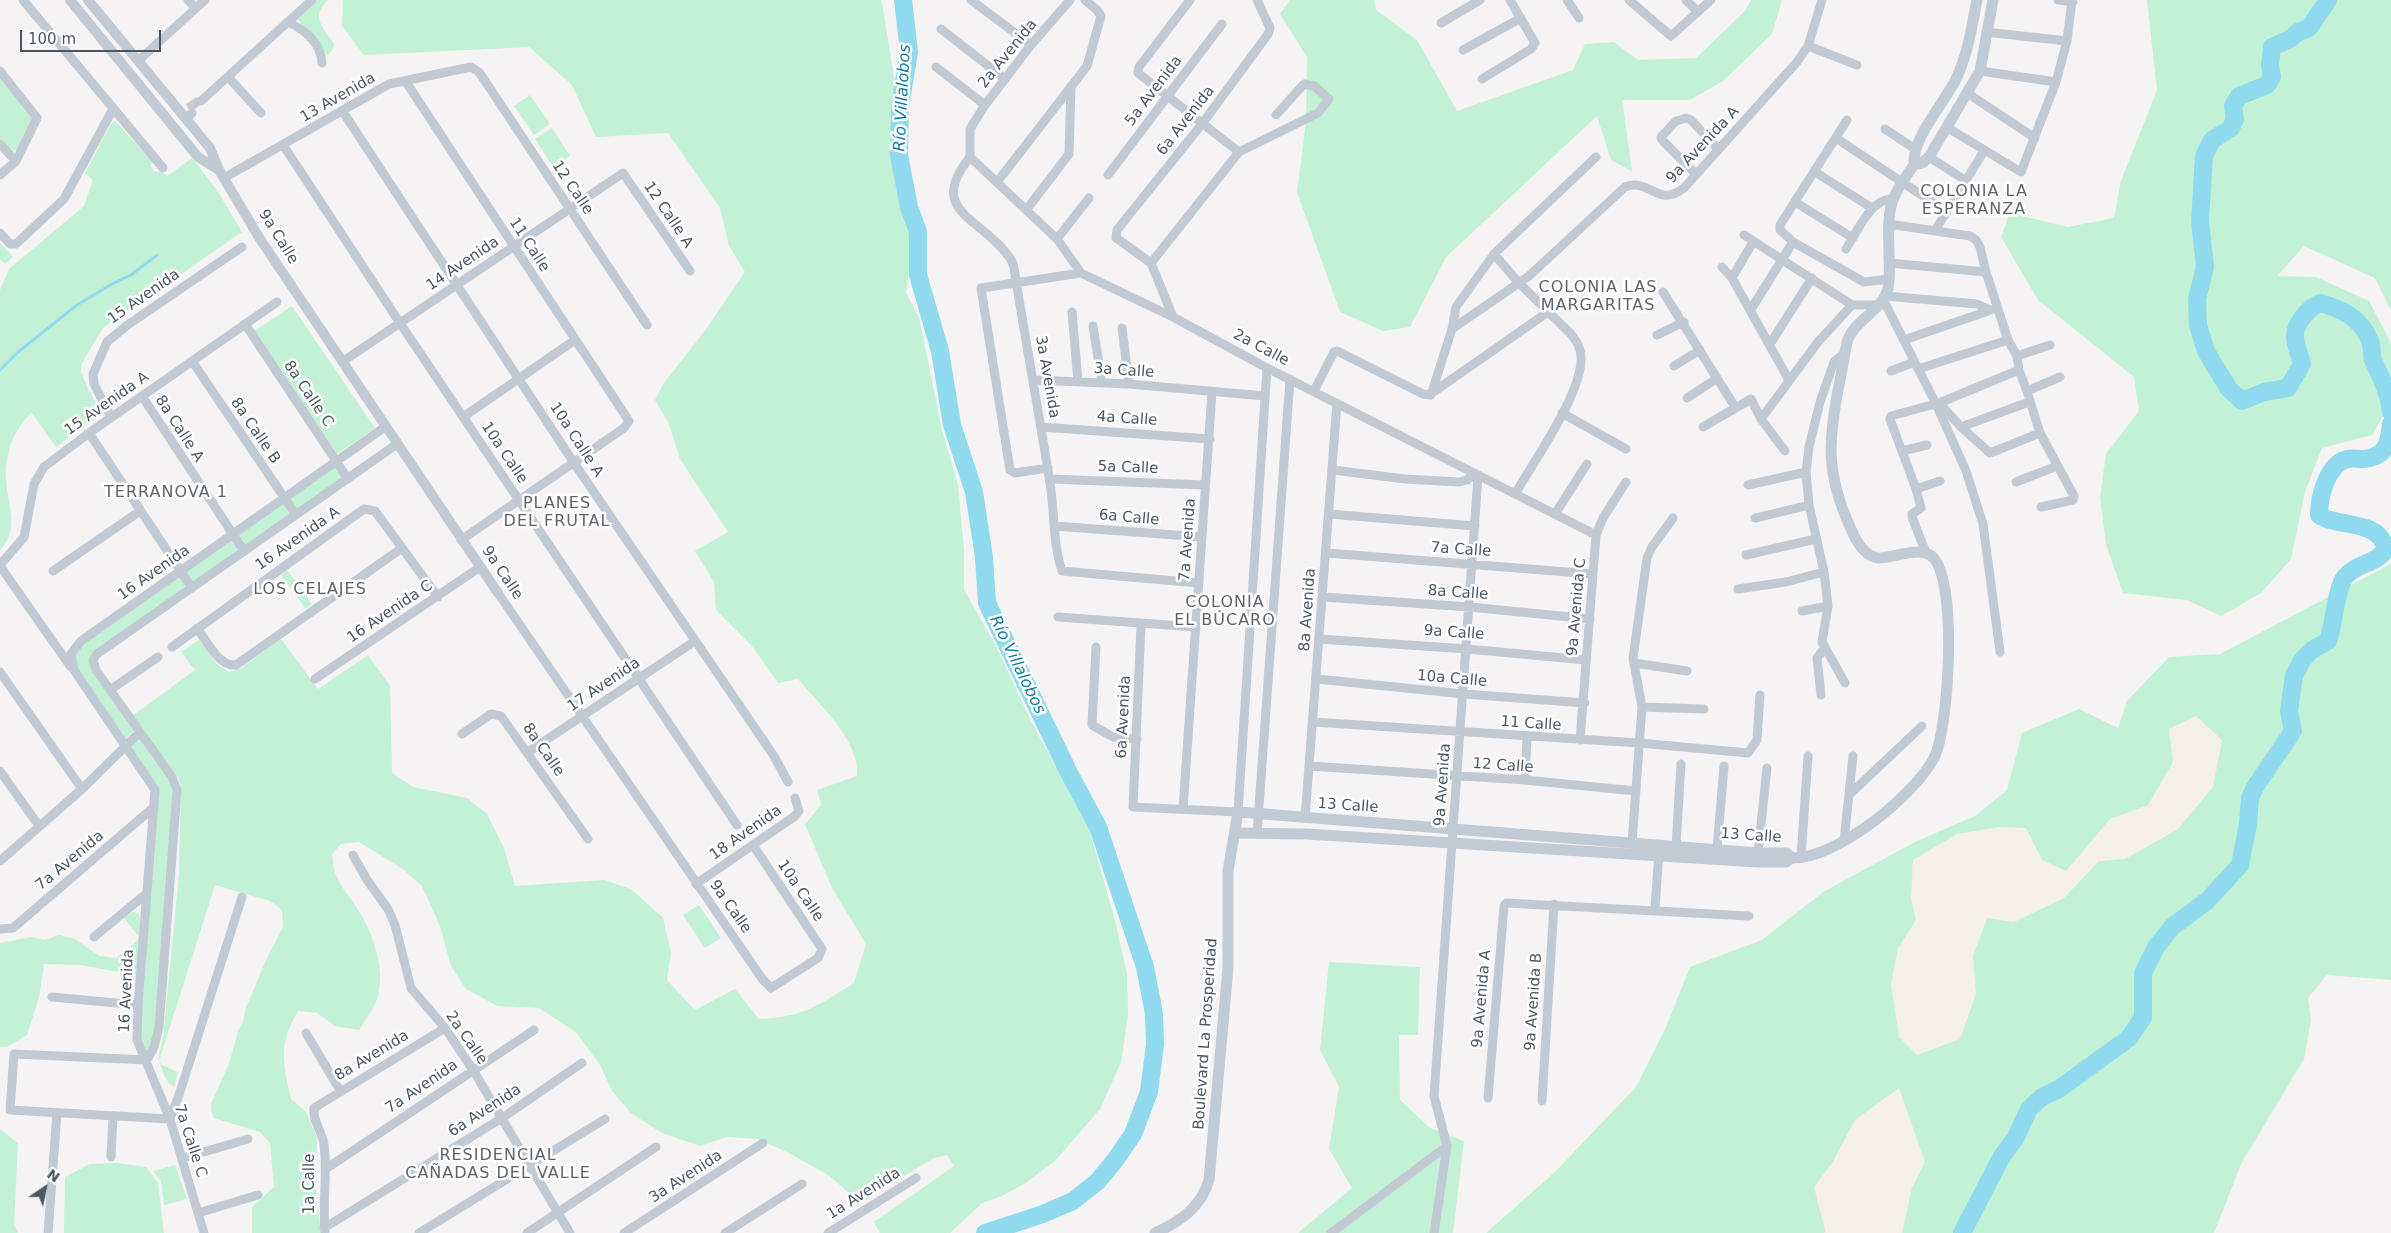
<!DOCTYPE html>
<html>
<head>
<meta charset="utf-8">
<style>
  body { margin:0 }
  #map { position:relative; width:2391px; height:1233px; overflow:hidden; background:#f5f3f3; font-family:"DejaVu Sans",sans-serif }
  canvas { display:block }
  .north { position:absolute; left:20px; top:1163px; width:50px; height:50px; -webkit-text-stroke:4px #fff; paint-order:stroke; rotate:34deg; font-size:14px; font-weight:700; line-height:20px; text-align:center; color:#4a5661 }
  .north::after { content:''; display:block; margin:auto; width:18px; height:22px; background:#4a5661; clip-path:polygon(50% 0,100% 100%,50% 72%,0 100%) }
  .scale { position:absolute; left:20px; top:30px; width:141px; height:22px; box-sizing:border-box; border:2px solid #4a5661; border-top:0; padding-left:6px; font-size:15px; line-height:18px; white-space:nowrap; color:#4a5661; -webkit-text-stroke:4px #fff; paint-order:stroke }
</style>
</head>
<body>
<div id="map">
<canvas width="2391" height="1233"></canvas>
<div class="north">N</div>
<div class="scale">100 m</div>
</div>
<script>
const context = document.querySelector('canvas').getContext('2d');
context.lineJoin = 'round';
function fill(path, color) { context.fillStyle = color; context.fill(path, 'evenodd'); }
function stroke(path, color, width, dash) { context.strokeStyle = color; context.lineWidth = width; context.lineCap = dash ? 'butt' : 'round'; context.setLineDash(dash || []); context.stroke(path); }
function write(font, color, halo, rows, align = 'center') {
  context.font = font + ' "DejaVu Sans",sans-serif'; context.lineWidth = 5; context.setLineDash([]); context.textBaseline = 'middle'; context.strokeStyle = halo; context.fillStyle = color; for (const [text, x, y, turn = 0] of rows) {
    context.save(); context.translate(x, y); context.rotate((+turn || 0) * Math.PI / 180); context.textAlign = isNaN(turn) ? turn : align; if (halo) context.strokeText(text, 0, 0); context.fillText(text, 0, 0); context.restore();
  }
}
const green = new Path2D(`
  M 317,0 L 328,0 C 310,17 323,27 334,44 L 333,49 L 327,56 L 322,47 L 297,19 Z
  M 343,0 L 881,0 L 882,2 L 896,89 L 889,147 L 913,241 L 906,293 L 919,317 L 942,430 L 958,485 L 964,550 L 964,590 L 996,646 L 1031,721 L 1089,829 L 1115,920 L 1127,974 L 1128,1016 L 1121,1062 L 1100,1109 L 1055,1161 L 1024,1184 L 1002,1196 L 982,1203 L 950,1233 L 880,1233 L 874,1222 L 954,1166 L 947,1155 L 934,1158 L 861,1203 L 828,1175 L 789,1153 L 758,1139 L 727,1137 L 700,1146 L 662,1133 L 631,1113 L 612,1091 L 600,1065 L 576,1032 L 539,1008 L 497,1006 L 466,989 L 451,966 L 440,926 L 422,886 L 403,869 L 359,842 L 341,844 L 332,854 C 334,884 345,888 359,911 C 374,936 385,968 378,996 C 375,1008 365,1020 359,1030 L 335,1026 L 317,1013 L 298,1011 C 278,1044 283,1062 291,1099 L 306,1112 L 317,1137 L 316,1200 L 321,1233 L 252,1233 L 252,1207 L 274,1187 L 270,1143 L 260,1132 L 214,1118 L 211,1111 L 211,1104 L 230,1061 L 238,1031 L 243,1022 L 246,1008 L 266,960 L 283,927 L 282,910 L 270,901 L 215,885 L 159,1061 L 162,1065 L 178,1072 L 174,1087 L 167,1082 L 158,1059 L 163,1039 L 179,874 L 181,787 L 178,778 L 132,716 L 195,670 L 181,652 L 199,640 L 217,664 L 229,672 L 241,668 L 281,639 L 318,689 L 368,655 L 390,686 L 392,773 L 413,787 L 467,798 L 487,814 L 504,848 L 515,886 L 604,880 L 631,889 L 663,918 L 671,952 L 667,980 L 695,1010 L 735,989 L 759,1019 C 804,1017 817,1006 854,983 L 866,944 L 832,888 L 805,824 L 821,805 L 817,790 L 857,776 C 860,741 819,704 798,679 L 778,683 L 752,646 L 716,610 L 714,582 L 695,551 L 728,532 L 680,459 L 669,424 L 655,400 L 663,384 L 704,332 L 745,272 L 729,246 L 720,208 L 668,133 L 596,137 L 572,85 L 529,47 L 364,55 L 342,26 Z
  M 1290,0 L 1374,0 L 1376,10 L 1417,40 L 1457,111 L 1573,70 L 1585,44 L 1614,42 L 1638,60 L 1696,58 L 1745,11 L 1751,0 L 1782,0 L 1772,34 L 1723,81 L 1690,100 L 1622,100 L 1632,171 L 1611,160 L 1597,116 L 1446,257 L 1410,327 L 1383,331 L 1340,312 L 1297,192 L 1306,123 L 1307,57 L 1280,14 Z
  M 2147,0 L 2391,0 L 2391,311 L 2375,278 L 2304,246 L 2277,276 L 2316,277 L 2369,301 L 2391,343 L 2391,402 L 2372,435 L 2322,448 L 2305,492 L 2291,559 L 2261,593 L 2221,616 L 2187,600 L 2123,593 L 2106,544 L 2100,497 L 2106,454 L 2139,411 L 2134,377 L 2038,300 L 2001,237 L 2010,213 L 2068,227 L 2114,218 L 2121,181 L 2157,90 Z
  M 0,77 L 32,119 L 17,149 L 13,151 L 0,139 Z
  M 530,95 L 550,124 L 534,135 L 514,106 Z
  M 115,121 L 152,161 L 151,166 L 154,171 L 164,173 L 167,176 L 192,158 L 217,190 L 242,232 L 103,328 L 82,363 L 81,371 L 88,389 L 102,414 L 56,447 L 31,412 C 15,432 9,441 6,468 C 3,495 23,528 0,550 L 0,290 L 9,269 L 84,206 L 93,180 L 85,173 L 112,122 Z
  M 552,128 L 570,156 L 553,167 L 535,139 Z
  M 0,243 L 13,257 L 5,264 L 0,259 Z
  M 292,306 L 375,428 L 337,454 L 253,332 Z
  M 335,464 L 346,480 L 297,513 L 287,498 Z
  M 283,502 L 293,516 L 246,549 L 235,533 Z
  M 231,536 L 241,552 L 194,586 L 183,570 Z
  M 2391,564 L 2391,980 L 2327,975 L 2308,998 L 2311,1020 L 2304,1059 L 2241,1164 L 2214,1233 L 1486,1233 L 1555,1172 L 1636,1087 L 1666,1027 L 1690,967 L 1762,940 L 1823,892 L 1915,842 L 1975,816 L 2007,790 L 2022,733 L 2079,709 L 2118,728 L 2127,701 L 2169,657 L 2220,654 Z
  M 287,570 L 312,604 L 306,609 L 281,575 Z
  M 180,573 L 190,587 L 91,660 L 136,728 L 123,741 L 74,666 L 76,649 Z
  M 140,732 L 174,781 L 159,1027 L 147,1060 L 139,1047 L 156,795 L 126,745 Z
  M 699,905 L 721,938 L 705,948 L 683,915 Z
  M 133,912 L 138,913 C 145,930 138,957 136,975 L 80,965 L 44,964 L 39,998 L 27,1035 L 7,1047 L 0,1047 L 0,943 L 32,937 L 44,940 L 59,935 L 75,939 L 99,956 L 116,958 L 135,943 L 139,937 L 124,918 Z
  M 1329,962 L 1420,967 L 1418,1035 L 1399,1035 L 1400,1100 L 1430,1128 L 1464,1141 L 1453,1233 L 1298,1233 L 1352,1188 L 1329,1149 L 1339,1087 L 1320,1050 Z
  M 0,1129 L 18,1143 L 14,1225 L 18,1233 L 0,1233 Z
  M 117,1163 L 146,1167 L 158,1183 L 164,1233 L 64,1233 L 65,1177 L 90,1164 Z
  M 175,1165 L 187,1199 L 164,1205 L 161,1181 L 153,1171 Z`);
const sand = new Path2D(`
  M 2196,716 L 2222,740 L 2213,787 L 2178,829 L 2125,859 L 2099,861 L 2064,898 L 2014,922 L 1987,918 L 1973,956 L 1976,994 L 1960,1039 L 1917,1055 L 1899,1037 L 1891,984 L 1898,948 L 1916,920 L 1911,897 L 1913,860 L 1957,834 L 1999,827 L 2026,828 L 2042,860 L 2066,871 L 2110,819 L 2148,805 L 2173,762 L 2169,729 Z
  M 1899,1088 L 1925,1162 L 1912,1188 L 1902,1233 L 1824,1233 L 1825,1230 L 1814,1187 L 1832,1163 L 1855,1120 Z`);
const stream = new Path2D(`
  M 0,370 L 17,353 L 77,305 L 112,284 L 131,275 L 157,255`);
const river = new Path2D(`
  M 903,0 L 909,52 L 900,106 L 899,155 L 909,207 L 918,232 L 918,275 L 940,351 L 952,425 L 974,492 L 984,557 L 987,603 L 1069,773 L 1098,827 L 1145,967 L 1154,1014 L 1155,1044 L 1149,1092 L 1133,1134 L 1116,1159 L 1098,1181 L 1073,1201 L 1043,1214 L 985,1233
  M 2328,0 L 2309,28 L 2298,32 L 2290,39 L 2272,47 L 2270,65 L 2272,77 L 2267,85 L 2239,96 L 2233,106 L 2235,119 L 2231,128 L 2212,140 L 2204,156 L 2200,221 L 2205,267 L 2197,299 L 2198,325 L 2206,351 L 2216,368 L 2229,389 L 2242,401 L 2264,392 L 2288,388 L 2302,364 C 2300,355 2295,345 2295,337 C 2294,323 2309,308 2320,303 C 2342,309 2361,318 2370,341 C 2373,347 2371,354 2373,360 C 2381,377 2389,393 2391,412
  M 1962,1233 L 2002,1156 L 2015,1139 L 2029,1109 L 2042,1097 L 2059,1089 L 2129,1038 L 2143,1017 L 2143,973 L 2156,947 L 2172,927 L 2208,900 L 2240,865 L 2248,824 L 2250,798 L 2255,787 L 2293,731 L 2289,711 L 2294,675 L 2303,659 L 2312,650 L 2328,641 C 2334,625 2336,588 2345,577 C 2356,563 2377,564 2386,549 C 2378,518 2340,529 2319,515 C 2319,498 2327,464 2347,459 C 2352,458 2358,459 2363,459 C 2386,457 2389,444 2391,424`);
const minorTunnel = new Path2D(`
  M 188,108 L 197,102`);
const minor = new Path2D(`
  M 23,0 L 163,168
  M 188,0 L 195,8
  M 971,0 L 1031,45
  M 1070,0 L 1031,45 L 985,105 L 970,129 L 970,157 L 1057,239 L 1081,273 L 1173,317 L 1267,368 L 1596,535
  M 1190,0 L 1139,67 L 1138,73 L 1239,152
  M 1567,0 L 1579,18
  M 1629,0 L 1671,36 L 1711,0
  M 1686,0 L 1698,12
  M 2058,0 L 2073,2
  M 288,22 C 305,30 321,43 322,63
  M 1441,23 L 1480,0
  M 941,29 L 1005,79
  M 1986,32 L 2067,41
  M 1808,46 L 1857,65
  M 1463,50 L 1521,18
  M 138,61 L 205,0
  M 936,67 L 985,105
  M 0,71 L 37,118 L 16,161 L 0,175
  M 1980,71 L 2056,82
  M 228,77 L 261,113
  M 1482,79 L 1531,49 L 1535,43 L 1510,0
  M 406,82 L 629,421 L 624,428 L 461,540
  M 1967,93 L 2035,138
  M 197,102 L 201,101 L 312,0
  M 343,112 L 574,463 L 774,756 L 788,782
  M 186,119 L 192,113
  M 1847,120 L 1780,225 L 1780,230 L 1793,242 L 1864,282 L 1889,279
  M 1948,128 L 2021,172 L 2056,82 L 2067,41 L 2072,0
  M 1885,129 L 1915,149
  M 1836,138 L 1947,212
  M 0,144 L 16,161
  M 283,145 L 400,323 L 737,825
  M 970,157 C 931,206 969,214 1000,246 C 1006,253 1013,259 1014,268 C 1025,338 1038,408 1049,477 C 1055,508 1052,541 1062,571 L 1199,583
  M 1929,157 L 1965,180
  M 1815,172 L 1872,208
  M 1696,174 L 1663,141 L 1661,138 L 1662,136 L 1676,121 L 1686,118 L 1691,120 L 1718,149
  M 1108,175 L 1222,24
  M 224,178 L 389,84 L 471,67 L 479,72 L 647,325
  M 998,181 L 1087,66 L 1101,16 L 1097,10 L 1085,0
  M 1795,202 L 1853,238
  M 1027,209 L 1069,154 L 1071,86
  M 1888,224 L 1970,236 L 1976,240 L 1980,247 L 1986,272 L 2008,340 L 2017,356 L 2019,370 L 2027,391 L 2040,433 L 2074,496 L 2073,500 L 2041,507
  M 1936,229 L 1984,151
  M 0,233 L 10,244 L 16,244 L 64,199 L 113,109
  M 1744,235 L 1852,305
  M 1057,239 L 1089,198
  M 1846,249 C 1856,234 1871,198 1892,199
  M 1494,254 L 1518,282 L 1570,333 C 1576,341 1581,347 1581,357 C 1583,392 1534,461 1515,494
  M 1151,263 L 1239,152 L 1318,113 L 1329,99 L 1314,86 L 1304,84 L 1276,115
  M 1889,263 L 1986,272
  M 1722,267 L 1732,278 L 1789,380
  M 1732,278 L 1753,242
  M 1663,292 L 1735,407
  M 1885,296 L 1977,304 L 1990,310
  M 1883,299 L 1936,404 L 1966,471 L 1983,524 L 2000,652
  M 1750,311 L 1793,242
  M 1072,312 L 1078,382
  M 1173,317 L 1151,263 L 1119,240 L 1116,238 L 1117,230 L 1202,124 L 1268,34 L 1270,28 L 1257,0
  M 245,324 L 348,479
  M 1093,326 L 1102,383
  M 1122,328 L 1129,384
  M 1452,329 L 1529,276 L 1625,187 C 1650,177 1657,209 1684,188 L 1797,62 L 1808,46 L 1822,0
  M 1657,335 L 1684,322
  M 1904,340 L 1991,310
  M 1770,344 L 1812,278
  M 1845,356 L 1841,356 L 1834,362 L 1820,402 L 1809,447 L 1806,472 L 1809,505 L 1824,572 L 1828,606 L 1822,642 L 1845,683
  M 2017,356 L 2050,345
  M 192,361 L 296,515
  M 342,362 L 623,173 L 690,271
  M 1674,366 L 1700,350
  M 1918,369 L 2008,340
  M 1891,371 L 1914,362
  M 1034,380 L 1129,384 L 1265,396
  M 1314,391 L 1334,352 L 1337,351 L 1423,394 L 1431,395 L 1452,329 L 1456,307 L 1494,254 L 1596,157
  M 2027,391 L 2060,377
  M 1432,393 L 1548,312
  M 142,396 L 244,551
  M 1687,398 L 1716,379
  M 1939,403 L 1961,427 L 1990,453 L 2040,433
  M 1562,413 L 1626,449
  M 111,417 L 94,384 L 93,374 L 107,342 L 126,326 L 242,247
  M 463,417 L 575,340
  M 1761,419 L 1818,342 L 1852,305 L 1878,305
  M 1041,427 L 1210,439
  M 1703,427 L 1751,399 L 1761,419 L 1785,451
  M 1961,427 L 2029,402
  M 89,433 L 192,588
  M 1902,451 L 1927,445
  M 1048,468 L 1015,473 L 1010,470 L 981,288 L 1081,273
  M 1333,470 L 1405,479 L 1459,482 L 1467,480 L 1474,474
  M 1050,479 L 1205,485
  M 2016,482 L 2057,466
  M 1748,485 L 1806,472
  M 1916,489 L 1940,481
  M 1329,514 L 1475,526
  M 1555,514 L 1587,464
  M 1755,518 L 1809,505
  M 1054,526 L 1202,537
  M 1327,553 L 1593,574
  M 1926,553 L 1912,517 L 1912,514 L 1921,508 L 1916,489 L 1890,419 L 1891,416 L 1939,403 L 2019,370
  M 1746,555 L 1816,539
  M 0,565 L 24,537 L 34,484 L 44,467 L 89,433 L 277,302
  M 0,566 L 70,666
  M 53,571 L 140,511
  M 1738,589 L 1786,582 L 1824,572
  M 498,593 L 763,980 L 771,988 L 818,958 L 822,949 L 753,845
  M 1323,597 L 1470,607 L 1590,619
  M 1802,611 L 1828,606
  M 1058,617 L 1196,627
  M 1141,625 L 1133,807 L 1238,812 L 1267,368
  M 197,628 C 206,640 219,667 236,665 L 402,548
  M 1320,639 L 1467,649 L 1586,660
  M 172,647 L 364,509 L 375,511 L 438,597
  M 1096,647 L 1092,725 L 1113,737 L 1137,739
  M 1634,663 L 1687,671
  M 0,672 L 82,789
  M 315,679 L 480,567
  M 1317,679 L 1464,694 L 1585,703
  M 110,690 L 158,657
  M 1821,695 L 1817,658 L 1824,649
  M 1642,707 L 1704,709
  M 1313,722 L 1640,743 L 1748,753 L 1757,740 L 1760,695
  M 462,734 L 491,714 L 501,716 L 588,839
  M 1580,740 L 1596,535 L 1603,518 L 1626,482
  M 528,752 L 695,641
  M 1309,766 L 1525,780 L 1636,791
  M 0,771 L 39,826
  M 1525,780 L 1527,738
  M 1849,795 L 1922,726
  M 1183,809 L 1212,392
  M 1305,818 L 1337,403
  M 1257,834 L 1290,379
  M 1844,841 L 1853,756
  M 1632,843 L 1642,707 L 1633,658 L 1647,558 L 1652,547 L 1673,518
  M 1676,846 L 1681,764
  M 1717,849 L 1724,766
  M 1758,853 L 1767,768
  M 353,855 L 367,880 L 388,909 L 395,925 L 411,988 L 445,1028 L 473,1070 L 570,1233
  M 1801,857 L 1808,756
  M 0,861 L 82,789 L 140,732
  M 696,884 L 795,816 L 799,811 L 795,798
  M 1655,910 L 1659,850
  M 0,929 L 13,928 L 154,807
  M 94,937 L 147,893
  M 52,997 L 138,1005
  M 306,1033 L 341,1092
  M 147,1060 L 154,1047 L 159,1027 L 177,790 L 172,777 L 96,670 L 93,660 L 97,654 L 397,444
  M 147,1060 L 14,1054 L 10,1110 L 170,1119 L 179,1095 L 242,897
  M 1488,1098 L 1504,906 L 1506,903 L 1749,916
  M 1542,1101 L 1554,904
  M 111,1157 L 113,1116
  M 183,1158 L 248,1139
  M 327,1168 L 534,1030
  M 198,1213 L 258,1195
  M 324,1228 L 502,1118 L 582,1063
  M 325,1232 C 322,1203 328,1174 324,1145 C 323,1133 312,1120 314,1108 L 445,1028
  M 48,1233 L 57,1113
  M 204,1233 L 170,1119 L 137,1040 L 138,1005 L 155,790 L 74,670 L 71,654 L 81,641 L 385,427
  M 419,1233 L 605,1119
  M 527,1233 L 656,1147
  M 624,1233 L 763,1143
  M 725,1233 L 802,1184
  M 828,1233 L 916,1178
  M 1331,1233 L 1447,1146
  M 1434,1233 L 1447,1146 L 1434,1096 L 1478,476`);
const tertiary = new Path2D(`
  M 70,0 L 198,157 L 219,170
  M 88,0 L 210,148 L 219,170 L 260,239 L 498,593`);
const secondary = new Path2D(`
  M 1914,165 C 1912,137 1944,104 1956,79 C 1968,54 1972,26 1977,0
  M 1236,833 L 1306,834 L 1758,862 L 1786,862 L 1792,858
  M 1792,858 C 1836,859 1914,796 1934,758 C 1949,730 1959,572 1930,555 C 1916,547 1894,558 1878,558 C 1864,556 1856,541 1851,529 C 1825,473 1828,439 1840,380 C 1843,367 1844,353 1848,339 C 1856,320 1880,311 1887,292 C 1891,281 1889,266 1889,254 C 1888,210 1887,201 1914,165 L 1922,163 L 1929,157 L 1980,71 L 1993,0
  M 1155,1233 C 1179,1222 1201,1208 1209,1180 L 1228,968 L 1228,871 L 1238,812 L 1758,853 L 1786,853 L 1792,858`);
const streetNames = [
  ["2a Avenida",1008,54,-51],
  ["5a Avenida",1154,91,-53],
  ["13 Avenida",338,98,-30],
  ["6a Avenida",1186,121,-52],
  ["9a Avenida A",1703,145,-47],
  ["12 Calle",572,188,56],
  ["12 Calle A",668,215,56],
  ["9a Calle",278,237,58],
  ["11 Calle",529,245,57],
  ["14 Avenida",463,264,-34],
  ["15 Avenida",144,297,-35],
  ["2a Calle",1261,348,28],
  ["3a Calle",1124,371,4],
  ["3a Avenida",1047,377,80],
  ["8a Calle C",308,394,56],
  ["15 Avenida A",107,404,-35],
  ["4a Calle",1127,419,4],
  ["8a Calle A",179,429,57],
  ["8a Calle B",255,431,56],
  ["10a Calle A",576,440,57],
  ["10a Calle",504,453,56],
  ["5a Calle",1128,468,2],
  ["6a Calle",1129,518,5],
  ["16 Avenida A",298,539,-35],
  ["7a Avenida",1188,540,-86],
  ["7a Calle",1461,550,4],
  ["16 Avenida",154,573,-35],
  ["9a Calle",502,573,56],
  ["8a Calle",1458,593,4],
  ["9a Avenida C",1577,607,-85],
  ["8a Avenida",1308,610,-86],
  ["16 Avenida C",390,612,-34],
  ["9a Calle",1454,633,4],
  ["10a Calle",1452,679,5],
  ["17 Avenida",604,685,-34],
  ["6a Avenida",1124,717,-87],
  ["11 Calle",1531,724,4],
  ["8a Calle",543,750,55],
  ["12 Calle",1503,766,4],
  ["9a Avenida",1443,785,-86],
  ["13 Calle",1348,806,4],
  ["18 Avenida",746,833,-35],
  ["13 Calle",1751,836,4],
  ["7a Avenida",70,861,-40],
  ["10a Calle",800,891,56],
  ["9a Calle",730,907,55],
  ["16 Avenida",127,991,-87],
  ["9a Avenida A",1482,999,-85],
  ["9a Avenida B",1534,1002,-86],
  ["Boulevard La Prosperidad",1206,1034,-86],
  ["2a Calle",466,1038,55],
  ["8a Avenida",372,1056,-31],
  ["7a Avenida",422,1087,-34],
  ["6a Avenida",485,1111,-33],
  ["7a Calle C",190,1141,72],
  ["3a Avenida",686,1177,-33],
  ["1a Calle",310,1184,-90],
  ["1a Avenida",864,1194,-32]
];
const waterNames = [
  ["Río Villalobos",903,98,-87],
  ["Río Villalobos",1017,665,64]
];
const neighbourhoodNames = [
  ["COLONIA LA",1974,192],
  ["ESPERANZA",1974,210],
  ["COLONIA LAS",1598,288],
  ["MARGARITAS",1598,306],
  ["TERRANOVA 1",166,493],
  ["PLANES",557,504],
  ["DEL FRUTAL",557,522],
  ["LOS CELAJES",310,590],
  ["COLONIA",1225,603],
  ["EL BÚCARO",1225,621],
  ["RESIDENCIAL",498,1156],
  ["CAÑADAS DEL VALLE",498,1174]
];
fill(green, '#c3f1d5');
fill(sand, '#f5f0e5');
stroke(stream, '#90daee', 3);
stroke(river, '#90daee', 18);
stroke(minorTunnel, '#caccce', 9, [9, 4.5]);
stroke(minor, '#c1cad2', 9);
stroke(tertiary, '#c1cad2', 10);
stroke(secondary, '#c1cbd6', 11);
write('15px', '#4a5661', '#fff', streetNames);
write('italic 16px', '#0c7c9b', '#fff', waterNames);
context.letterSpacing = '1px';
write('16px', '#5f6368', '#fff', neighbourhoodNames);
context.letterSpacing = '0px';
</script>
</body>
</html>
